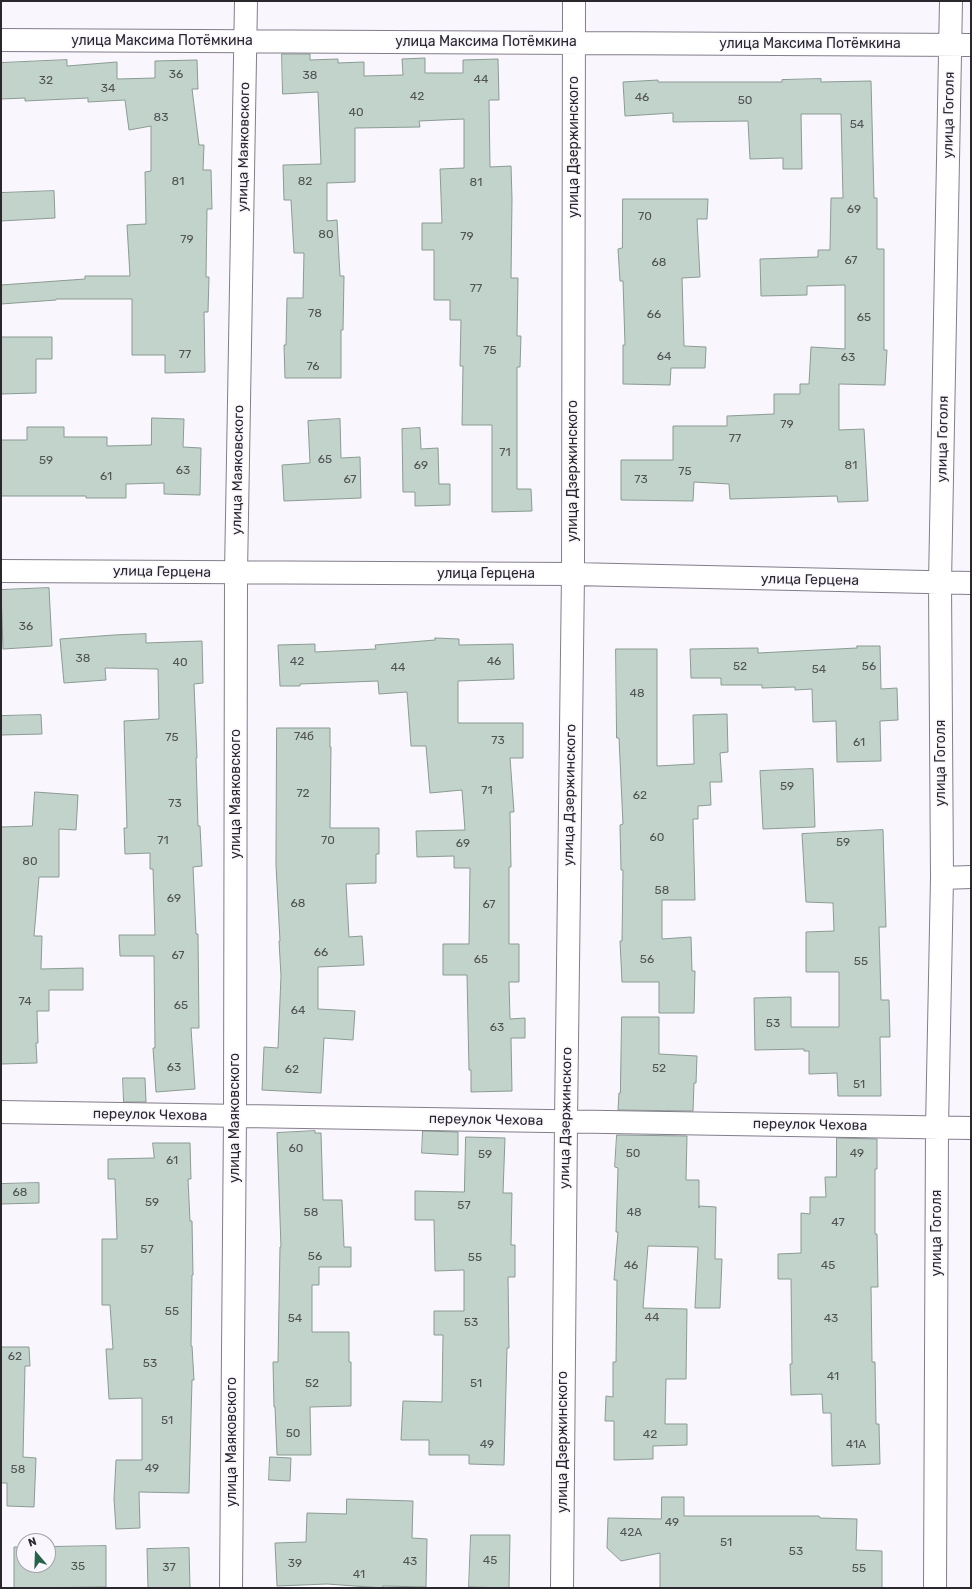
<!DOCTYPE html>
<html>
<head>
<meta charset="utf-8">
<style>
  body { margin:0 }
  #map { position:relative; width:972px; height:1589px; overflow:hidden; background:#f9f6fd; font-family:Rubik,sans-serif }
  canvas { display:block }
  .frame { position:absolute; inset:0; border:2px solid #2a272d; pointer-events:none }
  .north { position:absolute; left:16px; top:1533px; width:40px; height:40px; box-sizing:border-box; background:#f9f6fd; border:1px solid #a6a3aa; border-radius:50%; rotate:341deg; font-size:11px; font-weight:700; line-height:16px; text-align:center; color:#2a272d }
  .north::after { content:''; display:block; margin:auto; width:14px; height:18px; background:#28624b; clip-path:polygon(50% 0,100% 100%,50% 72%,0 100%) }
</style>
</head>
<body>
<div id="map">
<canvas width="972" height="1589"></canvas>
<div class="frame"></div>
<div class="north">N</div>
</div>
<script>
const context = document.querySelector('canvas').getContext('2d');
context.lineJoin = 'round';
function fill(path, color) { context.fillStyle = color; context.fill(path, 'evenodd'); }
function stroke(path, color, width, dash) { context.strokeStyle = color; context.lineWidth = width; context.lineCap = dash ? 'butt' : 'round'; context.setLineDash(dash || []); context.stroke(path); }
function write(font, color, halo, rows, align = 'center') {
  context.font = font + ' Rubik,sans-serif'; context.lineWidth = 3; context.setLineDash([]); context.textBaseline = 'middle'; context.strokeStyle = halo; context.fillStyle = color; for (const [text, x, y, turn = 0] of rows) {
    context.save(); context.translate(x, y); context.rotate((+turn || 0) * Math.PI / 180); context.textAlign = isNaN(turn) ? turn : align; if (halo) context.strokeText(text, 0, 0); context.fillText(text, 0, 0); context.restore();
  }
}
const building = new Path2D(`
  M 282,54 L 310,54 L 310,60 L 338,59 L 338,63 L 364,62 L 364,76 L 403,75 L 402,59 L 425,58 L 425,73 L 463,73 L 463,60 L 498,59 L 499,100 L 489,100 L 490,167 L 511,166 L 512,199 L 511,278 L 518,278 L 517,336 L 521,336 L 520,367 L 517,367 L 517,489 L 531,489 L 532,511 L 492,512 L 492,425 L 462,425 L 463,366 L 460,366 L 461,320 L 450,320 L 450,300 L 434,300 L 434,250 L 422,250 L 422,223 L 442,223 L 440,169 L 464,168 L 464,119 L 419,121 L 420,127 L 355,128 L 355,182 L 327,183 L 327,221 L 337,220 L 340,276 L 344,276 L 343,330 L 341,330 L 341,378 L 285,378 L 284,345 L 286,345 L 287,298 L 303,298 L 304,253 L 294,253 L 291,200 L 284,200 L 283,165 L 321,164 L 318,92 L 283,94 Z
  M 67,60 L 67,66 L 117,62 L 117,79 L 155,78 L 155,61 L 197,60 L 198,89 L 192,89 L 199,145 L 204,145 L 203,170 L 211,170 L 212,209 L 207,209 L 206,277 L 209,277 L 208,312 L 204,312 L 205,372 L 165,373 L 165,355 L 132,355 L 132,299 L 56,299 L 56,300 L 1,304 L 1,285 L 85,279 L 85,276 L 130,276 L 127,225 L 146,224 L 145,172 L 151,171 L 151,126 L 129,130 L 125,100 L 88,102 L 88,98 L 25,101 L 25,98 L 1,99 L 1,63 Z
  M 821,79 L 821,82 L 871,81 L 874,198 L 877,198 L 877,249 L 884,249 L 884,350 L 887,350 L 885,385 L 839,384 L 839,430 L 864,429 L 868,501 L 838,502 L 837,496 L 730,499 L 729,484 L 694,482 L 693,501 L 621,500 L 621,460 L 673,460 L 673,426 L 727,426 L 727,416 L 774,414 L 774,394 L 800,394 L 800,384 L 809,384 L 811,347 L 845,349 L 845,285 L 807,286 L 807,295 L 761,296 L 760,259 L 818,257 L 818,250 L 830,250 L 831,198 L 843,198 L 841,114 L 801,114 L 802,169 L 783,169 L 783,158 L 750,159 L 748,121 L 673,122 L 673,113 L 625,116 L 623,82 L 658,80 L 658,82 L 782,82 L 782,80 Z
  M 54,191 L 55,218 L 1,221 L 1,193 Z
  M 623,199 L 708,199 L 707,219 L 697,219 L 700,277 L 682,278 L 684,346 L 706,347 L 705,368 L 671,368 L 670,385 L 623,384 L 623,345 L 625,345 L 623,281 L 620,281 L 618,249 L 622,248 Z
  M 1,337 L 52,337 L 52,359 L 36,359 L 36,393 L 1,394 Z
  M 152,418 L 184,419 L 183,447 L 201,448 L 200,495 L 164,494 L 164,483 L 126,484 L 126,498 L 86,498 L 86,496 L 1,496 L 1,440 L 27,440 L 27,427 L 64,427 L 64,437 L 107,437 L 107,446 L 151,445 Z
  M 340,419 L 341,458 L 360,457 L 361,498 L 284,501 L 282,465 L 310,463 L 308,421 Z
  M 420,428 L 421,449 L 438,448 L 439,484 L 450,484 L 450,505 L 415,506 L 415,492 L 403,492 L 402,429 Z
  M 49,588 L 52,646 L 3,649 L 1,590 Z
  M 146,634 L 146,643 L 202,641 L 203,683 L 194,684 L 197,758 L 196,758 L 198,826 L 200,826 L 202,866 L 193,867 L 196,934 L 198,934 L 199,1028 L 191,1028 L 195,1089 L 156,1092 L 153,1048 L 155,1048 L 154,956 L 120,956 L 119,935 L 155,935 L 153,869 L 150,869 L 150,853 L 125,854 L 124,828 L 127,828 L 124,721 L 159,719 L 158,669 L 105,668 L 106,680 L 64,683 L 60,639 L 114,635 Z
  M 435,638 L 459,639 L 459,645 L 513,644 L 514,679 L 458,681 L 458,723 L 523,723 L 523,758 L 510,758 L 514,812 L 510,812 L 511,867 L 509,867 L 509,944 L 519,944 L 519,982 L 509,982 L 510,1019 L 525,1018 L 525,1038 L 511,1038 L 512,1091 L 471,1092 L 471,1070 L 469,1070 L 467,975 L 443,975 L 443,944 L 469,944 L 470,868 L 454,868 L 454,856 L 417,857 L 416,831 L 465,830 L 462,790 L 430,793 L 426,746 L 411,746 L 407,692 L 379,694 L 378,681 L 300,684 L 300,686 L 280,686 L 278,645 L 315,644 L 315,652 L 376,649 L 375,645 L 435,640 Z
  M 857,646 L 880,646 L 881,689 L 897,688 L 898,720 L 880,721 L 881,761 L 837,762 L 836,721 L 813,722 L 812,689 L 795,690 L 795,687 L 762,688 L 762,685 L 721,685 L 721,678 L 691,678 L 690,649 L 758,648 L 758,653 L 857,648 Z
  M 616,649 L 657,649 L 657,766 L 694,764 L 693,715 L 727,714 L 728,752 L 720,753 L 722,782 L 710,782 L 711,805 L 698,806 L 698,819 L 693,819 L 695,900 L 662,900 L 662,939 L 691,937 L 692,971 L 695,971 L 694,1013 L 659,1013 L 659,982 L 622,982 L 620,941 L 622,941 L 623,870 L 621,870 L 620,825 L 623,824 L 619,738 L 617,738 Z
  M 41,715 L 42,734 L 1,735 L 1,716 Z
  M 277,728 L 330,728 L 330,747 L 331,747 L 330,828 L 379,828 L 379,854 L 376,854 L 376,883 L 346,884 L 349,937 L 362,936 L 364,965 L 318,967 L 318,1009 L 355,1011 L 353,1040 L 324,1038 L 321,1093 L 262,1090 L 264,1047 L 278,1048 L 281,976 L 279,941 L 280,941 L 276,865 Z
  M 813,769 L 815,827 L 763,829 L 760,771 Z
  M 35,792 L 78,795 L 76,830 L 59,829 L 59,877 L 39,877 L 34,936 L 42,936 L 41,969 L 83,968 L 83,990 L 49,990 L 49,1011 L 37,1011 L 38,1043 L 36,1043 L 37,1063 L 1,1064 L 1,827 L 32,826 Z
  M 883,830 L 886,927 L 879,927 L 881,1000 L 889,1000 L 890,1037 L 880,1037 L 881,1096 L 838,1096 L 837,1073 L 809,1074 L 809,1051 L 804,1051 L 804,1049 L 755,1050 L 754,998 L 791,997 L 791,1027 L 839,1027 L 839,972 L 806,972 L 806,932 L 834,931 L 833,903 L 806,902 L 802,834 Z
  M 622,1017 L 659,1017 L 659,1054 L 697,1056 L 696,1083 L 694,1083 L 693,1111 L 618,1110 L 619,1093 L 620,1093 Z
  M 123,1078 L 145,1078 L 146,1102 L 124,1102 Z
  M 315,1131 L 315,1133 L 321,1133 L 323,1200 L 342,1200 L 344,1247 L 351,1247 L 351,1267 L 319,1267 L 319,1285 L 312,1285 L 312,1332 L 349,1332 L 349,1362 L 351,1362 L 351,1406 L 310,1407 L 311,1455 L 277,1455 L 275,1407 L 274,1407 L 273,1362 L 278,1362 L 280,1247 L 281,1247 L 277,1133 Z
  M 423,1131 L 458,1132 L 458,1155 L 422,1153 Z
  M 617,1135 L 687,1136 L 686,1180 L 699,1180 L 699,1208 L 699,1206 L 716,1207 L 715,1259 L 722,1259 L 720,1308 L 695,1308 L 698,1247 L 648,1246 L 643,1308 L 687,1309 L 686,1379 L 666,1379 L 665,1424 L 687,1424 L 687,1445 L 653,1446 L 653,1459 L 614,1460 L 614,1421 L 605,1421 L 606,1396 L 613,1397 L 613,1362 L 616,1362 L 617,1280 L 614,1280 L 618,1232 L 616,1232 L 618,1168 L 615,1167 Z
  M 466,1137 L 505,1138 L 503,1193 L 512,1193 L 511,1245 L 515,1245 L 515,1277 L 508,1277 L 509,1348 L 507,1348 L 504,1465 L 469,1464 L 469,1455 L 429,1455 L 429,1440 L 401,1440 L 403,1401 L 442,1402 L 443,1335 L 434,1335 L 434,1311 L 464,1311 L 464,1270 L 435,1271 L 434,1220 L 415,1220 L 415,1191 L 464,1192 Z
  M 837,1138 L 877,1139 L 877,1169 L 875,1169 L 875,1234 L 877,1234 L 878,1287 L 871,1287 L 872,1362 L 875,1362 L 876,1424 L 879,1424 L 880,1464 L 832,1466 L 831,1413 L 823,1413 L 822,1394 L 791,1395 L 790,1364 L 792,1364 L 791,1279 L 778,1279 L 778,1254 L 801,1253 L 801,1213 L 810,1214 L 810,1197 L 826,1197 L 825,1177 L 836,1177 Z
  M 153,1143 L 190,1143 L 191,1179 L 188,1179 L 190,1221 L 192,1221 L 193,1275 L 192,1275 L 191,1346 L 192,1346 L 194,1380 L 192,1380 L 189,1493 L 139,1492 L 140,1528 L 116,1529 L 114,1499 L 116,1460 L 142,1460 L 142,1398 L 109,1399 L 106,1349 L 113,1349 L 110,1305 L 102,1305 L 102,1239 L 117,1239 L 115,1179 L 108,1179 L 108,1159 L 154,1158 Z
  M 39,1183 L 39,1203 L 1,1204 L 1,1184 Z
  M 1,1347 L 29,1347 L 30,1366 L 25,1366 L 23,1457 L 36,1458 L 34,1507 L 7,1506 L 7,1483 L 1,1483 Z
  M 270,1457 L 291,1458 L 290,1481 L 269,1480 Z
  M 662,1497 L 684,1497 L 684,1516 L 819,1516 L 820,1518 L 857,1519 L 856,1550 L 882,1551 L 882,1588 L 660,1588 L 660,1553 L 621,1561 L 607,1548 L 608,1518 L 661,1519 Z
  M 347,1499 L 413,1501 L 412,1538 L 427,1539 L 426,1587 L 383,1586 L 383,1588 L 327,1584 L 277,1586 L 275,1543 L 306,1542 L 307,1513 L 346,1514 Z
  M 471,1535 L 510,1535 L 509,1588 L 469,1587 Z
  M 106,1546 L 106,1587 L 14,1588 L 14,1547 L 24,1547 L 24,1565 L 48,1565 L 48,1547 Z
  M 189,1548 L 190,1588 L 148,1588 L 147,1549 Z`);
const minor = new Path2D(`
  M 1,40 L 971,45
  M 1,571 L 573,574 L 971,583
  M 942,878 L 971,877
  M 1,1112 L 971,1128
  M 231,1588 L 235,1117 L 236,573 L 246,1
  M 562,1588 L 566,1121 L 573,574 L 574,1
  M 935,1588 L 937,1128 L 942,878 L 940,583 L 951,1`);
const numberNames = [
  ["36",176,75],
  ["38",310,76],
  ["44",481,80],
  ["32",46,81],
  ["34",108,89],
  ["42",417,97],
  ["46",642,98],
  ["50",745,101],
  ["40",356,113],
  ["83",161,118],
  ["54",857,125],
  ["81",178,182],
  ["82",305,182],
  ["81",476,183],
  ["69",854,210],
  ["70",645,217],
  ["80",326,235],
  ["79",467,237],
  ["79",187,240],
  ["67",851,261],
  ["68",659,263],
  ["77",476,289],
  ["78",315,314],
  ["66",654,315],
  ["65",864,318],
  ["75",490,351],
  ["77",185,355],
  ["64",664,357],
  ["63",848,358],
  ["76",313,367],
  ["79",787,425],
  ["77",735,439],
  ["71",505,453],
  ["65",325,460],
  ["59",46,461],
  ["69",421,466],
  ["81",851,466],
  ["63",183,471],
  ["75",685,472],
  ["61",106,477],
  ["67",350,480],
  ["73",641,480],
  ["36",26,627],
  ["38",83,659],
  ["42",297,662],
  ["46",494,662],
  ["40",180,663],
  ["52",740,667],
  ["56",869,667],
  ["44",398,668],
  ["54",819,670],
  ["48",637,694],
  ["74б",304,737],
  ["75",172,738],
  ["73",498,741],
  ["61",859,743],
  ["59",787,787],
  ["71",487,791],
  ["72",303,794],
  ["62",640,796],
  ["73",175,804],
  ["60",657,838],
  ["71",163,841],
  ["70",328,841],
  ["59",843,843],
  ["69",463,844],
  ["80",30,862],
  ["58",662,891],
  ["69",174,899],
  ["68",298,904],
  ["67",489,905],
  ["66",321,953],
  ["67",178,956],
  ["65",481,960],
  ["56",647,960],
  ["55",861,962],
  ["74",25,1002],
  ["65",181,1006],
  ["64",298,1011],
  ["53",773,1024],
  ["63",497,1028],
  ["63",174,1068],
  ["52",659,1069],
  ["62",292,1070],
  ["51",859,1085],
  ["60",296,1149],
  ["50",633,1154],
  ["49",857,1154],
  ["59",485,1155],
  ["61",172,1161],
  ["68",20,1193],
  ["59",152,1203],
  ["57",464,1206],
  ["58",311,1213],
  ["48",634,1213],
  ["47",838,1223],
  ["57",147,1250],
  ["56",315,1257],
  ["55",475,1258],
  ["46",631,1266],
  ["45",828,1266],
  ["55",172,1312],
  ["44",652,1318],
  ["54",295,1319],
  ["43",831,1319],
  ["53",471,1323],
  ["62",15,1357],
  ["53",150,1364],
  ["41",833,1377],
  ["52",312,1384],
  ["51",476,1384],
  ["51",167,1421],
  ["50",293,1434],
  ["42",650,1435],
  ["49",487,1445],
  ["41А",856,1445],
  ["49",152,1469],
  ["58",18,1470],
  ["49",672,1523],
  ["42А",631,1533],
  ["51",726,1543],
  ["53",796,1552],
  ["45",490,1561],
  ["43",410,1562],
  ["39",295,1564],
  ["35",78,1567],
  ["37",169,1568],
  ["55",859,1569],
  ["41",359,1575]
];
const streetNames = [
  ["улица Максима Потёмкина",162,41],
  ["улица Максима Потёмкина",486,42],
  ["улица Максима Потёмкина",810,44],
  ["улица Гоголя",949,115,-89],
  ["улица Маяковского",244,147,-89],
  ["улица Дзержинского",574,147,-90],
  ["улица Гоголя",943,439,-89],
  ["улица Маяковского",238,470,-89],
  ["улица Дзержинского",573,471,-90],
  ["улица Герцена",162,572,1],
  ["улица Герцена",486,574],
  ["улица Герцена",810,580,1],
  ["улица Гоголя",941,763,-90],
  ["улица Маяковского",236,794,-90],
  ["улица Дзержинского",570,795,-89],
  ["переулок Чехова",150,1115,1],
  ["улица Маяковского",235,1118,-90],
  ["улица Дзержинского",566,1118,-89],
  ["переулок Чехова",486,1120,1],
  ["переулок Чехова",810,1125,1],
  ["улица Гоголя",937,1233,-90],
  ["улица Маяковского",232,1442,-90],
  ["улица Дзержинского",563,1442,-90]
];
fill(building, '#c1d3ca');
stroke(building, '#8a9b93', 1);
stroke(minor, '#837d8b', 24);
stroke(minor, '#fff', 22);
write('12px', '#505254', null, numberNames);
write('14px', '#2a272d', '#f9f6fd', streetNames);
</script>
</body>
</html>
